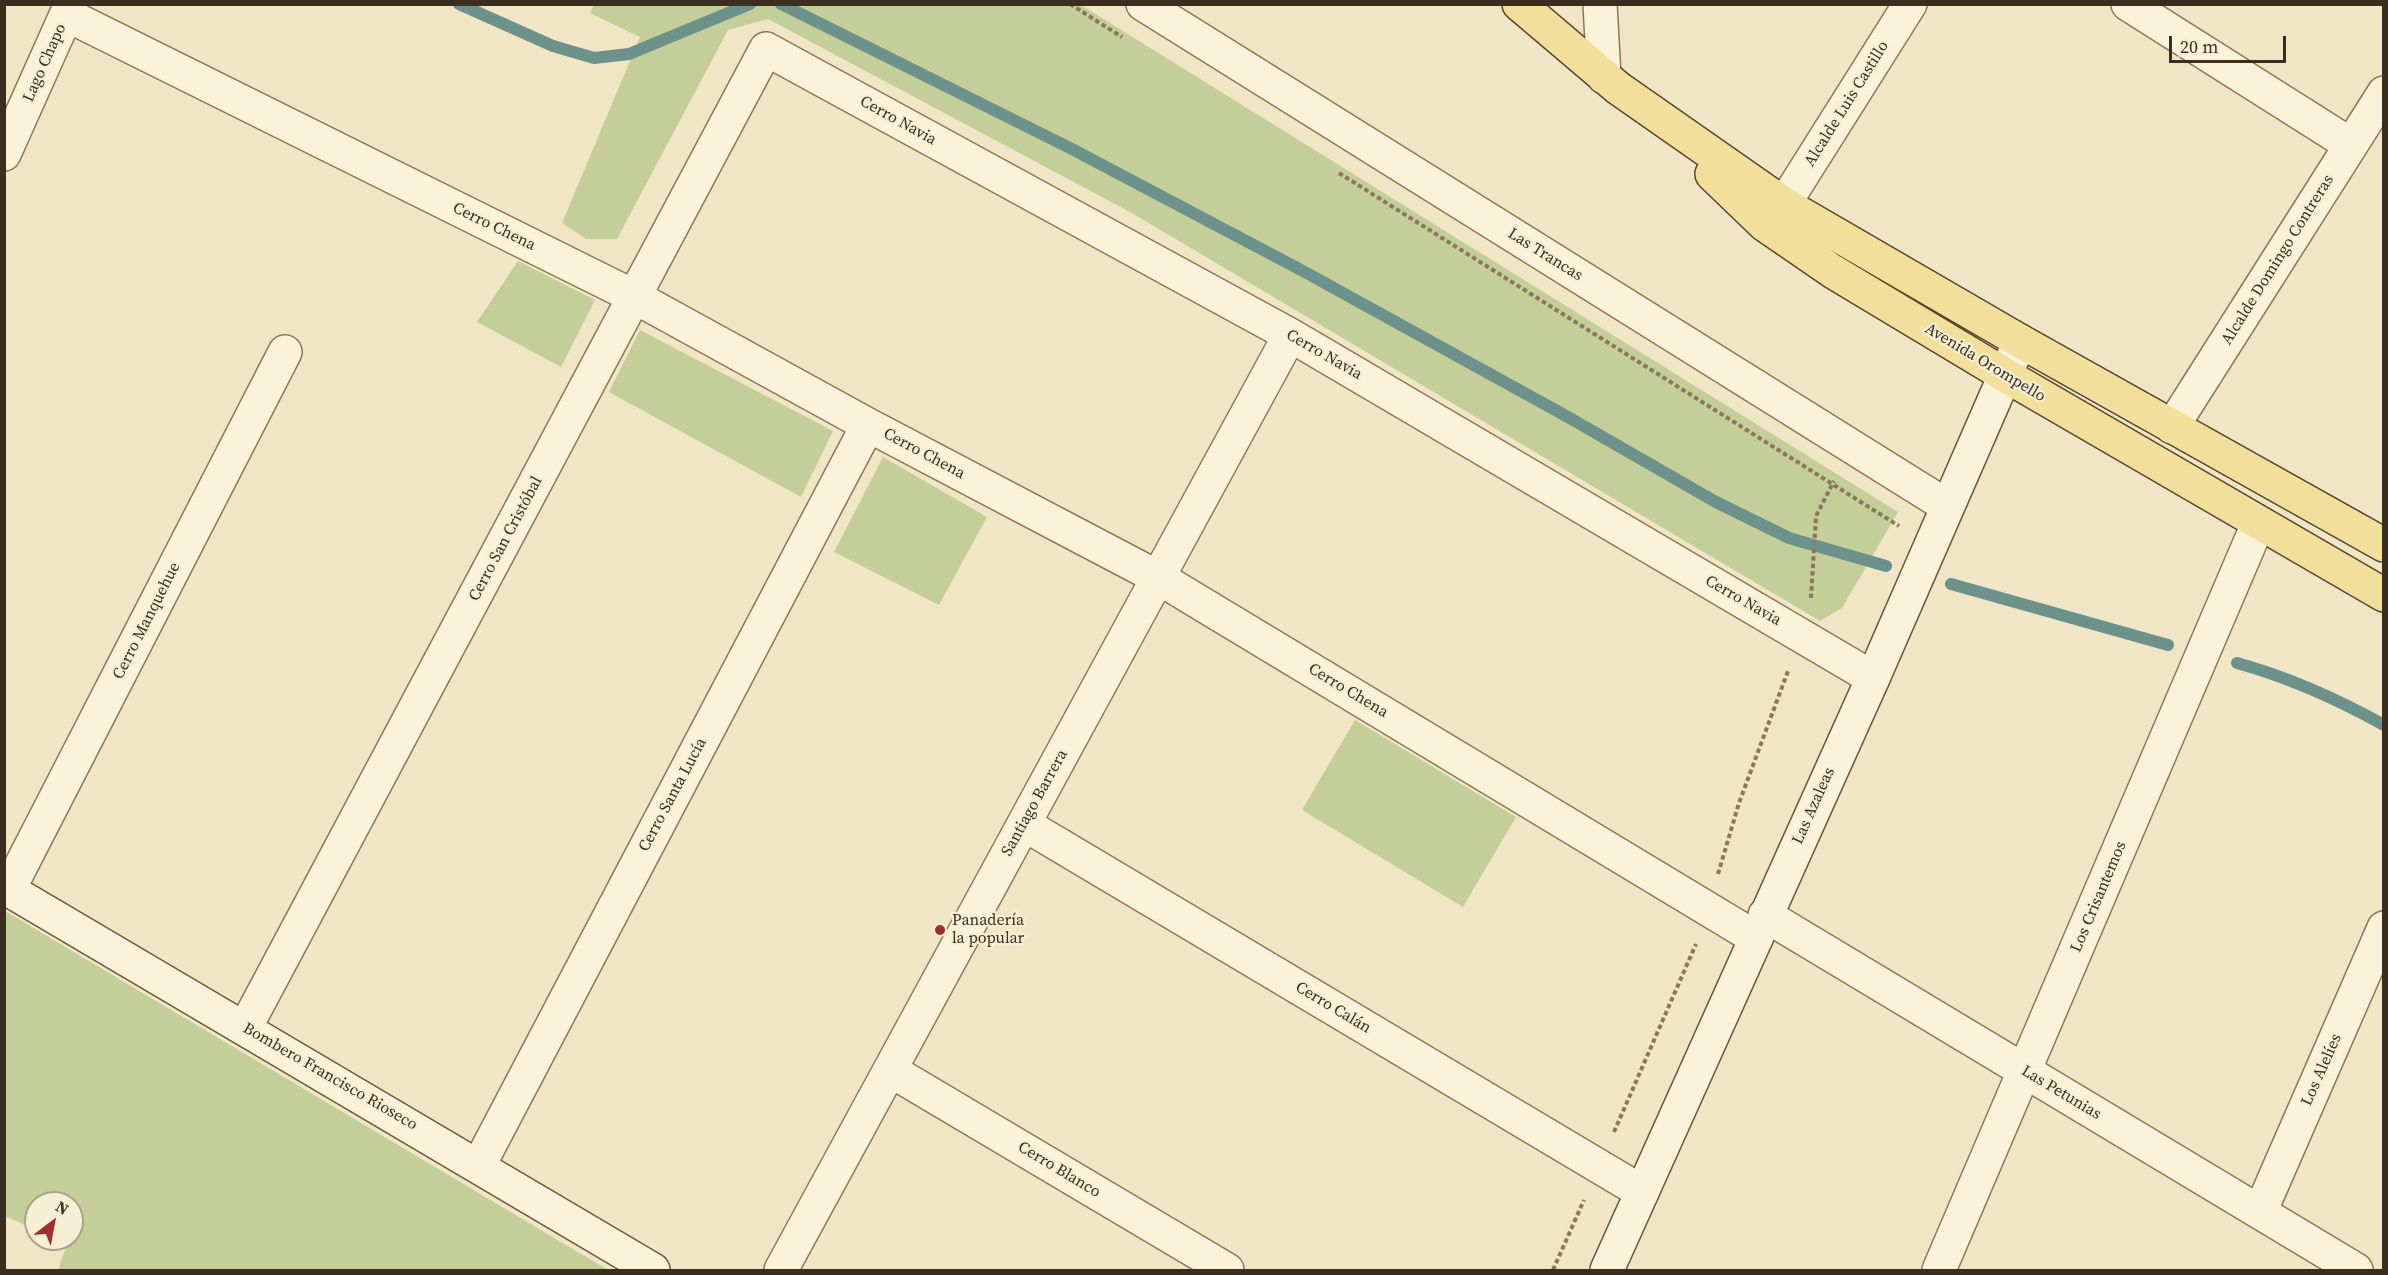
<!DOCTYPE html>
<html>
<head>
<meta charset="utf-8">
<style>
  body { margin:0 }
  #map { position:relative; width:2388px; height:1275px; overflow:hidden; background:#f0e6c5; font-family:"Source Serif 4",serif }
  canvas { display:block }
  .frame { position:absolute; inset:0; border:6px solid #3b2e1f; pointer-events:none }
  .north { position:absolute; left:24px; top:1191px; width:60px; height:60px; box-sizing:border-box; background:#f7efd5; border:2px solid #aca28c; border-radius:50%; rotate:32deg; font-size:16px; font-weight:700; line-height:24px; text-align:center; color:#3b2e1f }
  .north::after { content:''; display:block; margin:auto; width:21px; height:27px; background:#9c3129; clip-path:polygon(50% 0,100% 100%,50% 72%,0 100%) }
  .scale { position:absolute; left:2169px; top:36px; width:117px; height:27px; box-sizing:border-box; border:3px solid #3b2e1f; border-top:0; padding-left:8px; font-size:18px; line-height:21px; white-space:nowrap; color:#3b2e1f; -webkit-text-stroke:4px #f7efd5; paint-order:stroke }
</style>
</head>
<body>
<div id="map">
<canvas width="2388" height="1275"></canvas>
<div class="frame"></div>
<div class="north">N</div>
<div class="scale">20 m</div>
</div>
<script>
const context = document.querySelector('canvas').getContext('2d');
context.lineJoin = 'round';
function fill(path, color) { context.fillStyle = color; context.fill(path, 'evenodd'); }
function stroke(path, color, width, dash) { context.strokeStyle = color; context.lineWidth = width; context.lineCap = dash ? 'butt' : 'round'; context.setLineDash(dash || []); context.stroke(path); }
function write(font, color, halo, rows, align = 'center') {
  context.font = font + ' "Source Serif 4",serif'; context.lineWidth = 4.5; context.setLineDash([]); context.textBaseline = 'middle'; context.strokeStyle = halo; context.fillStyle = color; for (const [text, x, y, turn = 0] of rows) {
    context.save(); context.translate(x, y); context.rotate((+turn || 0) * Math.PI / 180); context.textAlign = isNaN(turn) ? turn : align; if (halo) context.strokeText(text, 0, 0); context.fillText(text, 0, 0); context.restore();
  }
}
const green = new Path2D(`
  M 594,5 L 1081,5 L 1898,512 L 1842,608 L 1820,621 L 1130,212 L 768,19 L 728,30 L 617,239 L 586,239 L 562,223 L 640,37 L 590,13 Z
  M 518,261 L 595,300 L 561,367 L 477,322 Z
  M 640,330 L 833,431 L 801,497 L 609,392 Z
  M 883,457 L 987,517 L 939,605 L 834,552 Z
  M 1355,720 L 1516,817 L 1463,907 L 1302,810 Z
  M 5,911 L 608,1270 L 58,1270 L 67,1244 L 56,1239 L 72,1239 L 72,1203 L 36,1203 L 36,1230 L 5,1216 Z`);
const stream = new Path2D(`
  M 459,4 L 553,46 L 594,58 L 629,54 L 750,4
  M 781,4 L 1070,148 L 1303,271 L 1568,417 L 1714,501 L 1789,538 L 1886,566
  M 1951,584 L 2168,645
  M 2237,663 C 2288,677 2337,699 2384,725`);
const path = new Path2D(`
  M 1070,4 L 1122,37
  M 1339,173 L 1899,526
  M 1811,598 L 1816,516 L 1834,481
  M 1718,874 L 1739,803 L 1788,671
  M 1614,1132 L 1696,944
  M 1553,1270 L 1584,1200`);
const minor = new Path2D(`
  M 1600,4 L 1604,77
  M 2128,4 L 2351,145
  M 67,15 L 635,297 L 868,425 L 1159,578 L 1756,938
  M 4,154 L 71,4
  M 1784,204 L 1910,4
  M 2172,427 L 2384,93
  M 1024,824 L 1642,1192
  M 9,889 L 285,352
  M 1765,915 L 2356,1270
  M 245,1028 L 766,49 L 1290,335 L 1873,678
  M 890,1070 L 1227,1270
  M 479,1165 L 868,425
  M 2260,1212 L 2384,928
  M 781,1270 L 1290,335
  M 1939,1270 L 2258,524`);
const tertiary = new Path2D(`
  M 1143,4 L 1947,506`);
const secondary = new Path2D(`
  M 4,887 L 653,1270
  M 1607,1270 L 1873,678 L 2020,341`);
const primary = new Path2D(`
  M 1519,4 L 1618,88 L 1784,204 L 2020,341 L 2384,545
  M 1712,174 L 1765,225 L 1832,271 L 2005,375 L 2384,595`);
const markers = [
  [940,930,6,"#9c3129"]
];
const streetNames = [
  ["Lago Chapo",45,63,-66],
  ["Alcalde Luis Castillo",1847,104,-58],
  ["Cerro Navia",898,121,29],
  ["Cerro Chena",494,227,26],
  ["Las Trancas",1545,255,32],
  ["Alcalde Domingo Contreras",2278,260,-58],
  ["Cerro Navia",1324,355,30],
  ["Avenida Orompello",1985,363,31],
  ["Cerro Chena",924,454,28],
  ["Cerro San Cristóbal",506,539,-62],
  ["Cerro Navia",1743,601,30],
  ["Cerro Manquehue",147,621,-63],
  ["Cerro Chena",1348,691,31],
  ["Cerro Santa Lucía",673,795,-62],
  ["Santiago Barrera",1035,803,-61],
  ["Las Azaleas",1814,806,-66],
  ["Los Crisantemos",2099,897,-67],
  ["Cerro Calán",1333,1008,31],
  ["Los Alelíes",2322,1070,-66],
  ["Bombero Francisco Rioseco",330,1077,30],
  ["Las Petunias",2061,1093,31],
  ["Cerro Blanco",1059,1170,31]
];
const poiNames = [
  ["Panadería",952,921],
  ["la popular",952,939]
];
fill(green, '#c4ce98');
stroke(stream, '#6d928b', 12);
stroke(minor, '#8b785a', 36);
stroke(tertiary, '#8b785a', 36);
stroke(secondary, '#6d593d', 36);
stroke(primary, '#59462f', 36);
stroke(path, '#8b785a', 4, [4.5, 3]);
stroke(minor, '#faf2d9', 33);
stroke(tertiary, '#faf2d9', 33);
stroke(secondary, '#faf2d9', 33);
stroke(primary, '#f3df9c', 33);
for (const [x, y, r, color] of markers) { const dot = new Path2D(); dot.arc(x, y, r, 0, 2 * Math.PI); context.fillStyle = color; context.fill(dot); stroke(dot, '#f7efd5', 2); }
write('16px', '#3b2e1f', '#f7efd5', streetNames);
write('16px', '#3b2e1f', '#f7efd5', poiNames, 'left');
</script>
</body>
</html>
